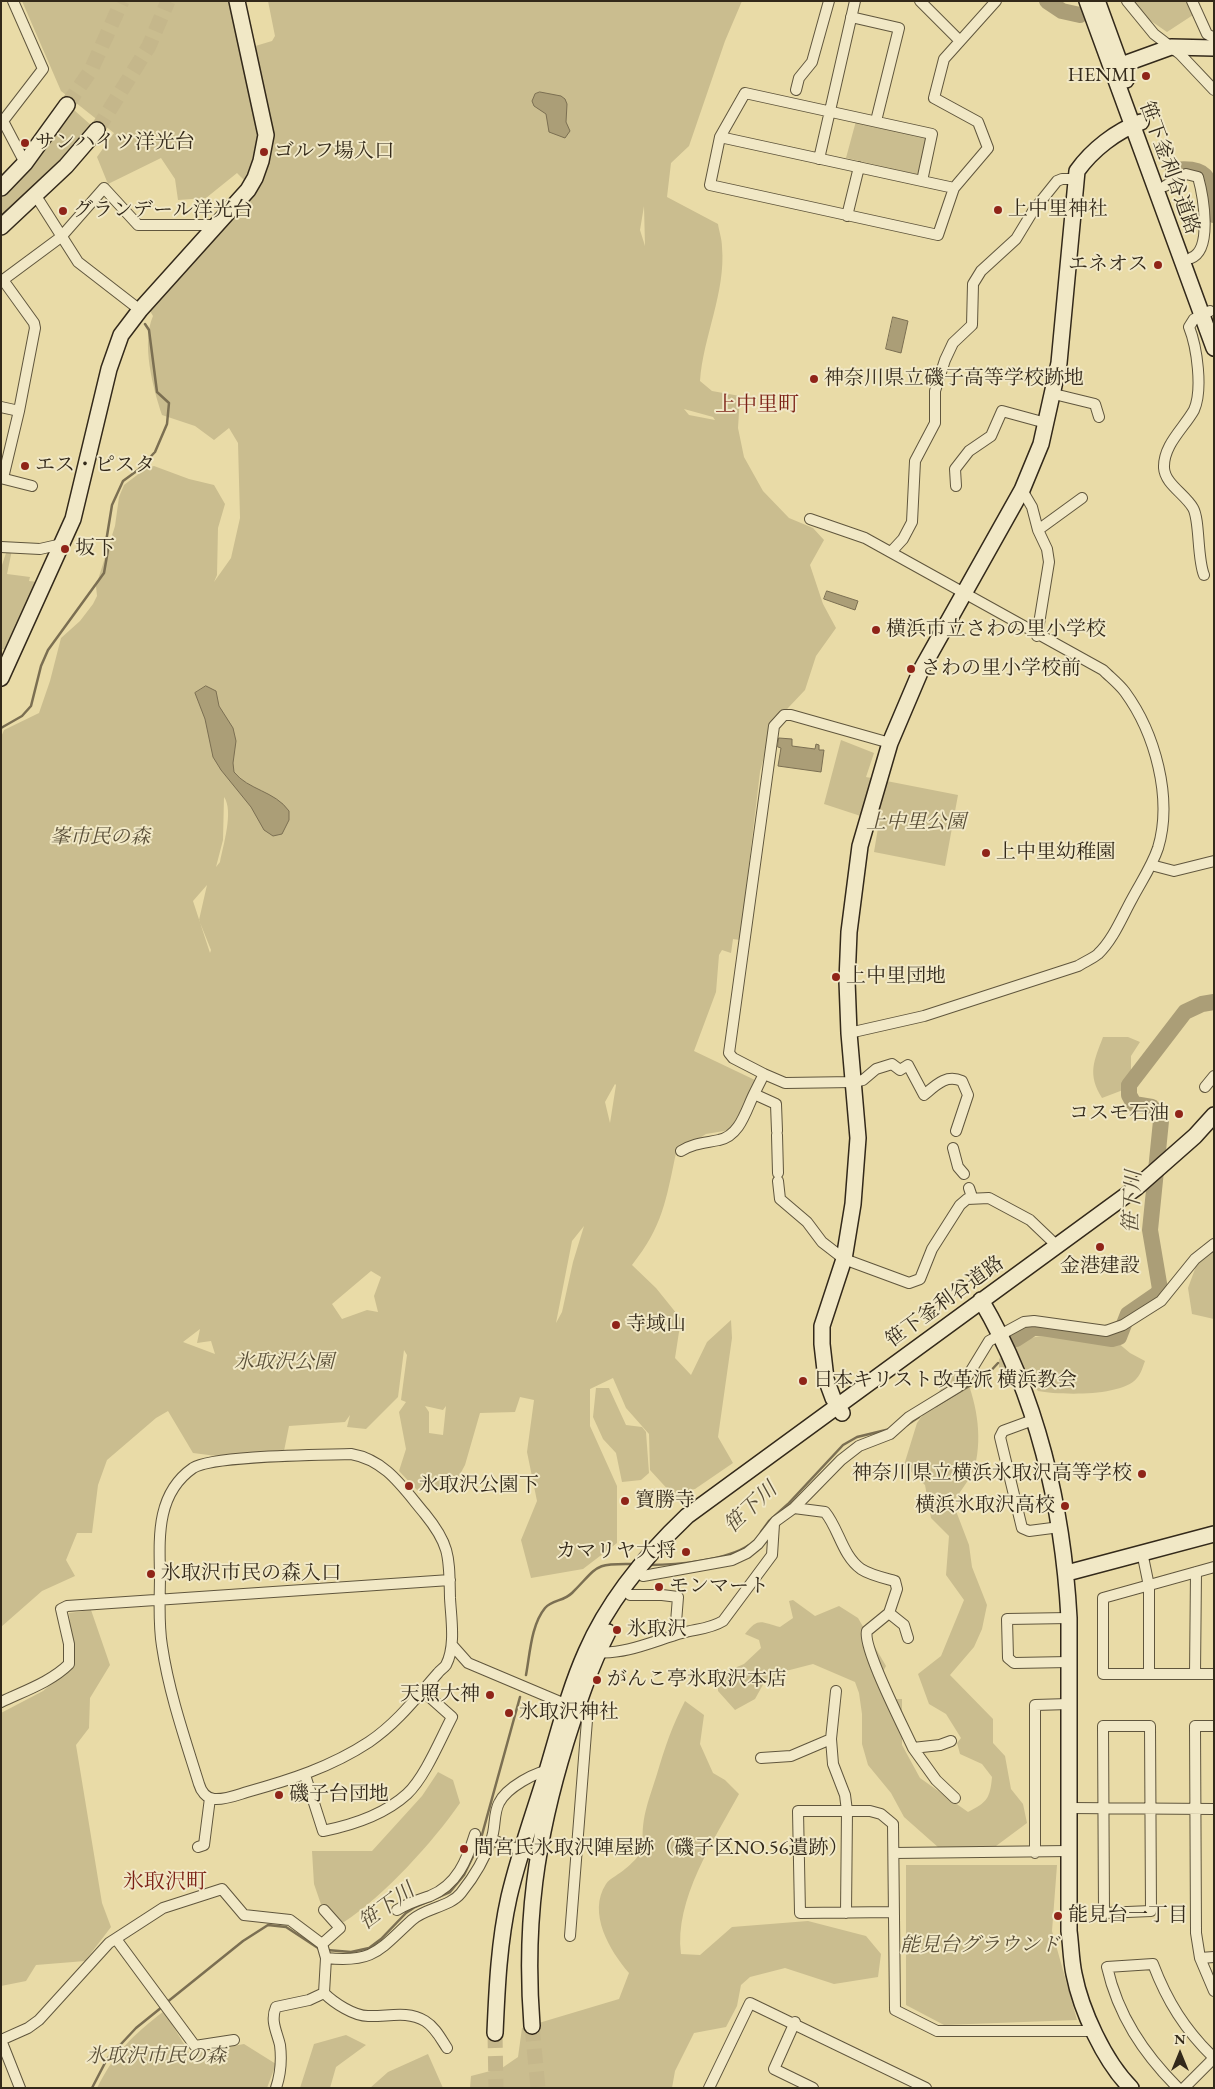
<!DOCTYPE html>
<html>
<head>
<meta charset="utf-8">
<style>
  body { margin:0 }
  #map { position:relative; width:1215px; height:2089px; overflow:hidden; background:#e9dba7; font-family:"EB Garamond",serif }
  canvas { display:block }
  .frame { position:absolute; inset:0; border:2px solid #33291a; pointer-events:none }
  .north { position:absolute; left:1155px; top:2029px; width:50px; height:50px; -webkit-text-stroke:4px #f1e8c6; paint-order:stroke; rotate:0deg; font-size:14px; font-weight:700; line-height:20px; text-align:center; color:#33291a }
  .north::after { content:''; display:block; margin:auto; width:18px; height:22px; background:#33291a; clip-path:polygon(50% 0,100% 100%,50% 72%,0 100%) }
</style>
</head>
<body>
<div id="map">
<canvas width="1215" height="2089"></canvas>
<div class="frame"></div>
<div class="north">N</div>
</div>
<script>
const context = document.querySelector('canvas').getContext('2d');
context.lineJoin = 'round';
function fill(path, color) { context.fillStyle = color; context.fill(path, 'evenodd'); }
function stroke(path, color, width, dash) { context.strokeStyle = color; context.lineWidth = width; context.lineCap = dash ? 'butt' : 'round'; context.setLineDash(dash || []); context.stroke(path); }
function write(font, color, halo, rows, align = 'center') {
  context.font = font + ' "EB Garamond","Noto Serif JP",serif'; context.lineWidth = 4; context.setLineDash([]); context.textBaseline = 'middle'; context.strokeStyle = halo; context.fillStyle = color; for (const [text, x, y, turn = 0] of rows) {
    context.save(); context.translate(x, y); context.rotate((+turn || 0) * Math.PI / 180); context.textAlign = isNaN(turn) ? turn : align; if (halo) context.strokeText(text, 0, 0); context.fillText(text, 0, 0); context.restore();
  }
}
const green = new Path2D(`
  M 22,1 L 233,1 L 260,142 L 247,183 L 237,173 L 206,198 L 178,200 L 175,179 L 161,158 L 108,184 L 97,157 L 114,133 L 61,91 Z
  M 268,1 L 742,1 L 725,41 L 689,146 L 671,163 L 667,197 L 718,224 C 719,231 722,239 722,247 C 726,292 703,337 700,381 L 712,391 L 740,396 L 738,428 L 744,457 L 763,491 L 789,518 L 813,528 L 824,540 L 810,565 L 823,604 L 836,628 L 816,656 L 805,690 L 772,725 L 760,772 L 740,940 L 733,939 L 731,953 L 722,950 L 719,955 L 716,992 L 694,1051 L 757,1081 L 730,1130 L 706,1134 L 676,1153 C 666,1200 663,1226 632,1265 L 656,1288 L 681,1319 L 675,1358 L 691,1375 L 707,1342 L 731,1320 L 732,1338 L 718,1437 L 733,1463 L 695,1489 L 672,1494 L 650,1470 L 649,1434 L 626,1408 L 613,1378 L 590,1389 L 590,1426 L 617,1486 L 617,1543 L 583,1569 L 531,1578 L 521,1540 L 537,1501 L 527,1452 L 534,1400 L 520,1397 L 515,1412 L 480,1413 L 465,1465 L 452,1489 L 418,1491 L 399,1471 L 406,1449 L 399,1412 L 406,1402 L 401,1400 L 407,1355 L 404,1350 L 398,1397 L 366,1429 L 347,1427 L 350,1415 L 345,1422 L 289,1426 L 284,1451 L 217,1456 L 193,1453 L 168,1411 L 156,1418 L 107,1460 L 98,1485 L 92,1533 L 77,1533 L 66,1560 L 75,1576 L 42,1591 L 1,1627 L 1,737 L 4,730 L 39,713 L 50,681 L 61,638 L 80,621 L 93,604 L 97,596 L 96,586 L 115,526 L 119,497 L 124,485 L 145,469 L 154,466 L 189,479 L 214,485 L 225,504 L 218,528 L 217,575 L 214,582 L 231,558 L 240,518 L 238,443 L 229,428 L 214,440 L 195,426 L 162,415 C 153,388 141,343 153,316 L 150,311 L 161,299 L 168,282 L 208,243 L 263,155 L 252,47 L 272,41 L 275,36 ZM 644,206 L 645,246 L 640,230 ZM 684,409 L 713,417 L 715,420 L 689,415 ZM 224,797 C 234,811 223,846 220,862 L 216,867 L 223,840 ZM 207,885 L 199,920 L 211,950 L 210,953 L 193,901 ZM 615,1084 L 616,1085 L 610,1123 L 605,1102 ZM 584,1226 L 573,1262 L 562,1312 L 556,1323 L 572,1241 ZM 371,1271 L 381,1277 L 374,1296 L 378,1312 L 367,1310 L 342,1319 L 332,1304 ZM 200,1329 L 197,1343 L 211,1341 L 215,1354 L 183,1342 ZM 425,1406 L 443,1410 L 446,1406 L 443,1435 L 429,1433 L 429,1412 Z
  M 1132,1 L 1188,1 L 1193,15 L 1167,32 L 1138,12 Z
  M 74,110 L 92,126 L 54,172 L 1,220 L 1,199 Z
  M 856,121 L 927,135 L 920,175 L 846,158 Z
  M 7,550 L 12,550 L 7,574 L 30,577 L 29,581 L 39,582 L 8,650 L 1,649 L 1,568 Z
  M 841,740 L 874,753 L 866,777 L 958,795 L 945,866 L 874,852 L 879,822 L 824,804 Z
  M 1103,1037 L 1128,1037 L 1140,1042 L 1131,1056 L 1131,1073 L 1123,1090 L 1102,1098 C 1087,1074 1094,1061 1103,1037 Z
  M 1214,1250 L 1214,1319 L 1192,1314 L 1188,1288 L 1199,1258 Z
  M 1079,1328 L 1111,1337 L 1130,1353 L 1145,1361 C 1143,1366 1141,1374 1137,1378 C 1122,1397 1059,1395 1038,1391 L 1021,1368 L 999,1374 L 999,1359 L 1021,1340 Z
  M 963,1371 C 976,1399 983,1435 975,1466 C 971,1479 959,1492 953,1503 L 969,1545 L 972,1567 L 987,1605 L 982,1629 L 974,1647 L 950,1675 L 993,1719 L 993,1743 L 1005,1756 L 1011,1789 L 1023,1804 L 1027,1823 L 996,1846 L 939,1848 L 904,1817 L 891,1793 L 868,1765 L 862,1744 L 862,1714 L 859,1693 L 855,1682 L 813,1664 L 782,1672 L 765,1681 L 755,1699 L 735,1710 L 718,1691 L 718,1679 L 725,1672 L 744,1664 L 761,1648 L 759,1640 L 745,1634 C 758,1617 761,1622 780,1627 L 793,1618 L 789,1601 L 793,1600 L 815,1616 L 839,1606 L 858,1618 L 886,1666 L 877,1683 L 884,1699 L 902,1699 L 902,1745 L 920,1778 L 968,1812 C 987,1802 990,1799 992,1777 L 982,1764 L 960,1754 L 957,1743 L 961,1738 L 946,1714 L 929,1704 L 918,1674 L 941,1656 L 964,1600 L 946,1575 L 949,1536 L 931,1518 L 925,1485 L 904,1465 L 917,1423 L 952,1373 Z
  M 596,1388 L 609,1388 L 626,1425 L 642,1427 L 646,1432 L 649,1473 L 641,1480 L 622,1482 L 616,1453 L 603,1439 L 593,1417 Z
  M 91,1610 L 110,1665 L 90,1698 L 89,1728 L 76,1745 L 102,1903 L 111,1927 L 85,1961 L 36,1965 L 26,1981 L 1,1986 L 1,1713 L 43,1691 L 74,1665 L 69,1613 Z
  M 685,1701 L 704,1715 L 700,1744 L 713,1773 L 725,1780 L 739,1794 C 714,1840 674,1900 681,1954 L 700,1955 L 732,1927 L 808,1921 L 866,1936 L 881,1954 L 878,1977 L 834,1984 L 785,1968 L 750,1977 L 741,1985 L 737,2006 L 726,2027 L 694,2033 L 675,2071 L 672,2088 L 470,2088 L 471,2076 L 502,2068 L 518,2057 L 522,2028 L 619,1999 L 629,1973 C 610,1951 587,1913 606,1884 C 610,1878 620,1874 625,1869 C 632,1864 638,1856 644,1850 C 639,1822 649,1800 657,1774 C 665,1747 672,1726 685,1701 Z
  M 438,1772 L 453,1780 L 460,1803 C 434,1841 383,1897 344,1922 L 326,1919 L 314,1884 L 312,1851 L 372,1851 L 422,1796 Z
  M 906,1865 L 1057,1865 L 1052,1931 L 1077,2020 L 944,2025 L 906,2005 Z
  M 164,2011 L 190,2054 L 244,2044 L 276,2064 L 267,2088 L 97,2088 C 115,2052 132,2036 164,2011 Z
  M 346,2035 L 366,2045 L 336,2067 L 330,2088 L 300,2088 L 314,2044 Z
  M 428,2054 L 443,2088 L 370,2088 L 388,2072 Z`);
const water = new Path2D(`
  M 540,92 L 561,96 L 565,99 L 567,104 L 566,122 L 570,131 L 565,138 L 549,132 L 546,114 L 534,106 L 532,101 L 535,94 Z
  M 893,317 L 908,321 L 901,353 L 886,349 Z
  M 827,591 L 858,601 L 855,610 L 824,599 Z
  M 206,686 L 216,691 L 219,706 L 233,728 L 236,741 L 233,763 L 234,772 C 248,790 275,791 289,811 L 289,820 L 282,834 L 273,836 L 264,830 L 251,807 L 221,770 L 213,757 L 205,719 L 195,693 Z
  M 779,738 L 792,739 L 792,746 L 815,749 L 816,744 L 819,745 L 819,750 L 824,750 L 821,772 L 778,766 L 781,748 L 778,747 Z`);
const stream = new Path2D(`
  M 1,728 L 22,716 L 31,706 L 41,666 L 48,650 L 104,573 L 108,550 L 106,542 L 112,505 L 123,481 L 138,470 L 155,452 L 167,424 L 169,403 L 157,392 L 149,330 L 145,324
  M 936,1406 L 986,1376 L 998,1363
  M 907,1425 L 919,1417
  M 761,1532 L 769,1521 L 788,1504 L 843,1445 L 857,1437 L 890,1429
  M 650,1565 C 676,1565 728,1560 749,1545
  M 526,1675 C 530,1654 531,1625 545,1608 C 552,1600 564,1601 572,1593 C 599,1566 593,1563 634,1564
  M 327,1950 L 351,1952 L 369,1948 L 381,1939 L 406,1913 L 415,1907 L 450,1892 L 464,1875 L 480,1842 L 520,1697
  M 166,2003 L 243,1941 L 268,1925 L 286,1927 L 321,1950
  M 92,2088 L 107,2059 L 136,2028 L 162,2007`);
const river = new Path2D(`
  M 1047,1 L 1062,11 L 1080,15
  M 1173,170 C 1213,165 1209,182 1214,215
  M 1016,1339 L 1033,1328 L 1042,1328 L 1112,1339 L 1119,1337 L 1128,1314 L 1157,1294 L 1160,1289 L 1150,1230 L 1161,1121 L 1152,1107 L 1134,1104 L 1129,1095 L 1129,1085 L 1185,1012 L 1202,1004 L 1214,1002`);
const secondaryTunnel = new Path2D(`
  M 67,105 L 91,70 L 122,1
  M 97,130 L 149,46 L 168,1
  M 532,2026 L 538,2088
  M 495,2033 L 496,2088`);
const street = new Path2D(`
  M 920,1 L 960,41
  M 1127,1 L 1154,34 L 1180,54 L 1214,90
  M 1192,1 L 1207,34 L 1214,38
  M 851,17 L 899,28 L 876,121
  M 796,90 L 799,78 L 812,62 L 829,1
  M 1,119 L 3,121 L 43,69 L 13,1
  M 1,123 L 3,121 L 25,163
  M 720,137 C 798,154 876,171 954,188 L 938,235 L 710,185 L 720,137 L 745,93 L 932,134 L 922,181
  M 819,159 L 855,1
  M 1165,186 L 1186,174 L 1198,177 C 1203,195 1213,250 1191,258
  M 954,188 L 988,148 L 978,122 L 934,98 L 944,59 L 996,1
  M 36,196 L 78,262 L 140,310
  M 847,216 L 859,167
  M 1054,394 L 1095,404 L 1099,417
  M 1,407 L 19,411 L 35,328 L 34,323 L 3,280 L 61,237 L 104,188 L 138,225 L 216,225
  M 1,478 L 32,486
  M 3,478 L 19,411
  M 956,486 L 955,469 L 969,451 L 991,436 L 1002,411 L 1046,423
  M 1022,490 L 1032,507 L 1038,530 L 1047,549 L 1049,562 L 1037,636
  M 810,519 L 865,538 L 1103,670 C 1110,677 1119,684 1125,692 C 1155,733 1173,798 1158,848 C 1152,866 1141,882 1132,899 C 1122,917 1113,940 1098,954 C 1092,959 1084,962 1078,966 L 924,1016 L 849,1033
  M 1038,530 L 1082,498
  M 1,547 L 40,549 L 62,544
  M 891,552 L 903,539 L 912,522 L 915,461 L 935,423 L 935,391 L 945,360 L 953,343 L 972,325 L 973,284 L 981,271 L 1016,239 L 1033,211 L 1057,181 L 1062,179 L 1075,179
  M 1204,575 C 1197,558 1200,520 1193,508 C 1185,494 1165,484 1164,468 C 1163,445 1184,428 1194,410 C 1203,390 1197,347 1189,327 L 1194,319 L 1210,311
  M 890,743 L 791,715 L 784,715 L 774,726 L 729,1053 L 733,1058 L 764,1074 L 785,1083 L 854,1082 L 863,1080 L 876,1069 L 892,1064 L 900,1070 L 908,1065 L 924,1095 C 936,1085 946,1074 962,1081 L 968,1095 L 956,1131
  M 1151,865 L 1174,871 L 1214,861
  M 764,1074 L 754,1094 L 776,1104 L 777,1131
  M 1205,1087 L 1214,1076
  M 777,1135 L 778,1173
  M 953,1148 L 958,1167 L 964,1174
  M 681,1151 C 694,1143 705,1143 719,1140 C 740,1136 746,1110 754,1094
  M 778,1181 L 780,1199 L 807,1222 L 822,1242 L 844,1259 L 909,1283 L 920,1279 L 932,1249 L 960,1205 L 967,1199 L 989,1198 L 1030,1220 L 1052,1241 L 1055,1248
  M 969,1188 L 971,1194
  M 1033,1420 L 1003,1431 L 1000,1437 L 1022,1528 L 1029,1531 L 1060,1527
  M 351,1454 C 386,1460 403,1488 425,1514 C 451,1546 449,1558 450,1598 C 451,1618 456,1646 446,1665 C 444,1668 440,1670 438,1673 C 416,1698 397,1723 369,1742 C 331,1767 290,1780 247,1792 C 237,1795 225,1800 214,1799 C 206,1798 201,1791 199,1784 C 185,1739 169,1693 162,1646 C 158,1622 160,1598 160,1574 C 159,1535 157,1493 193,1468 C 213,1455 322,1455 351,1454 Z
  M 794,1508 L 825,1512 C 839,1529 842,1555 861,1569 C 870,1575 884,1578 895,1581 L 897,1589 L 889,1613 L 867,1631 C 862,1647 904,1728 913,1748 L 940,1745 L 951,1741
  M 1142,1552 L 1149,1586 L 1149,1674
  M 1214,1567 L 1103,1598 L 1103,1674 L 1214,1674
  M 643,1576 L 732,1560 L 747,1553 L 758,1544 L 776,1521 L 794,1508 L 841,1460 L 859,1446 L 890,1434 L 909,1417 L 958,1387 L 964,1382 L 989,1341 L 1024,1322 L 1034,1321 L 1106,1331 L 1123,1325 L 1161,1301 L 1195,1259 L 1214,1244
  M 630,1595 L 662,1595 L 678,1597 L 675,1635
  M 889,1613 L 904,1625 L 908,1638
  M 1069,1618 L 1007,1619 L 1008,1658 L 1014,1663 L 1069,1662
  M 452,1645 L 468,1663 L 577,1709 L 587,1720 L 570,1936
  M 597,1652 C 625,1655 656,1640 682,1633 C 696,1629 710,1629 723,1621 L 772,1555 L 774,1524
  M 1195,1674 L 1196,1572
  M 1,1702 C 24,1691 51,1682 69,1664 L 69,1644 L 61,1609 L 67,1606 L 450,1580
  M 1103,1726 L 1150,1726 L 1151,1911 L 1104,1913 Z
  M 1214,1726 L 1195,1726 L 1196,1933 L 1200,1958 L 1214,1991
  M 831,1739 L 833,1764 L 845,1795 L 847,1811 L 846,1913
  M 913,1748 L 936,1780 L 955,1798
  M 761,1758 L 791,1756 L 831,1739 L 836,1691
  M 305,1775 L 323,1831 C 353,1825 384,1815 407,1794 C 425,1777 440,1740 452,1717 L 424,1692
  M 1069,1808 L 1214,1809
  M 492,1840 L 537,1856
  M 198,1847 L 204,1845 L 210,1798
  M 894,1853 L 1069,1851
  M 1035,1853 L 1035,1705 L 1069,1704
  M 397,1910 C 408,1903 418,1900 430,1896 C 457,1885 467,1860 475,1834
  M 894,1912 L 800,1913 L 798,1811 L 870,1811 L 881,1814 L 893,1824 L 895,2010 L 937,2031 L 1093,2031
  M 116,1939 L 195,2046 L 234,2040
  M 322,1944 L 340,1928 L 324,1910
  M 326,1958 C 374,1963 379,1950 412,1920 C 425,1908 450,1907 461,1893 C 473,1878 485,1858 491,1840 C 496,1829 493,1814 499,1803 C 506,1788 536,1771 552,1770
  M 1200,1958 L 1214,1957
  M 324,1993 C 334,2003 354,2016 368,2016 C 387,2017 407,2010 425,2021 C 435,2027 441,2039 447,2048
  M 795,2022 L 774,2069 L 813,2088
  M 1,2040 L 28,2028 L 39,2020 L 109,1943 L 163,1908 L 222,1889 L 244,1915 L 290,1920 L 322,1944 L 326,1958 L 324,1993
  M 1,2040 L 20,2088
  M 276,2088 C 281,2073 282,2061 280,2045 C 277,2032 270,2021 276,2007 L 309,2000 L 324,1993
  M 709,2088 L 750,2003 L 926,2088
  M 1178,2088 C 1143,2053 1118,2015 1107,1967 L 1153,1964 C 1167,2001 1185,2030 1214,2058
  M 1184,2088 L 1214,2058`);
const secondary = new Path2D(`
  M 1087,1 L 1214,348
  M 1098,3 L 1126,80
  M 1113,68 L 1171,47 L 1214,48
  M 1,188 L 25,163 L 67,105
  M 1,227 L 66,166 L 97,130
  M 1,678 L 73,519 L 109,369 L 121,335 L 140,310 L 248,190 L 255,178 L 261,161 L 266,135 L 237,1
  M 981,1300 C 1037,1395 1063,1508 1069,1618 L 1069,1931 C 1071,1945 1071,1960 1074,1974 C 1081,2010 1104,2061 1131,2088
  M 842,1413 L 833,1398 L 826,1379 L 822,1344 L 822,1326 L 844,1259 L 853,1204 L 858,1138 L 849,1033 L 847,981 L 849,932 L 860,846 L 890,743 L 921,670 L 1022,490 L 1041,444 L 1059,363 L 1077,171 C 1092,150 1116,131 1141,122
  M 1067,1573 L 1214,1534
  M 532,2026 C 524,1923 536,1839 566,1742 C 578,1704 590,1667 608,1632
  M 495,2033 C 497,1987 499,1942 509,1897 C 519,1854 534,1813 547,1771 C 559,1731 569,1690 586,1652 C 609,1599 646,1555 687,1516 L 1136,1188 L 1195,1136 L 1214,1115`);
const markers = [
  [1146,76,5,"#8f2418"],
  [25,143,5,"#8f2418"],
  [264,152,5,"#8f2418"],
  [998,210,5,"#8f2418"],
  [63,211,5,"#8f2418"],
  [1158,265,5,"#8f2418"],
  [814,379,5,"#8f2418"],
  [25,466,5,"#8f2418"],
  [65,549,5,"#8f2418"],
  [876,630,5,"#8f2418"],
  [911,669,5,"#8f2418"],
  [986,853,5,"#8f2418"],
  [836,977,5,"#8f2418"],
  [1179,1114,5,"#8f2418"],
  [1100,1247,5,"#8f2418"],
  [616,1325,5,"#8f2418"],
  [803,1381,5,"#8f2418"],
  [1142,1474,5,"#8f2418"],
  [409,1486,5,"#8f2418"],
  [625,1501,5,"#8f2418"],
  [1065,1506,5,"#8f2418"],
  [686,1552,5,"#8f2418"],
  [151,1574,5,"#8f2418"],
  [659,1587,5,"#8f2418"],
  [617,1630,5,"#8f2418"],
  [597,1680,5,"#8f2418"],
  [490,1695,5,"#8f2418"],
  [509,1713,5,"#8f2418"],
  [279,1795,5,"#8f2418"],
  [464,1849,5,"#8f2418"],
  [1058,1916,5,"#8f2418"]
];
const poiNames = [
  ["HENMI",1136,76,"right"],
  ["サンハイツ洋光台",35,143],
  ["ゴルフ場入口",274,152],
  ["上中里神社",1008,210],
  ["グランデール洋光台",73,211],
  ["エネオス",1148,265,"right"],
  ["神奈川県立磯子高等学校跡地",824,379],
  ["エス・ピスタ",35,466],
  ["坂下",75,549],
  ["横浜市立さわの里小学校",886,630],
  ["さわの里小学校前",921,669],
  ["上中里幼稚園",996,853],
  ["上中里団地",846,977],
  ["コスモ石油",1169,1114,"right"],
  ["金港建設",1100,1267,"center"],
  ["寺域山",626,1325],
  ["日本キリスト改革派 横浜教会",813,1381],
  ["神奈川県立横浜氷取沢高等学校",1132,1474,"right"],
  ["氷取沢公園下",419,1486],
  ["寶勝寺",635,1501],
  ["横浜氷取沢高校",1055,1506,"right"],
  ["カマリヤ大将",676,1552,"right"],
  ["氷取沢市民の森入口",161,1574],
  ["モンマート",669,1587],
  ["氷取沢",627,1630],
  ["がんこ亭氷取沢本店",607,1680],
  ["天照大神",480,1695,"right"],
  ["氷取沢神社",519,1713],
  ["磯子台団地",289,1795],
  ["間宮氏氷取沢陣屋跡（磯子区NO.56遺跡）",474,1849],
  ["能見台一丁目",1068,1916]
];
const streetNames = [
  ["笹下釜利谷道路",1169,168,70],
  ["笹下釜利谷道路",945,1302,-36]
];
const parkNames = [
  ["上中里公園",916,823],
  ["峯市民の森",100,838],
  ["氷取沢公園",284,1363],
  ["能見台グラウンド",980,1946],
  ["氷取沢市民の森",156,2057]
];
const neighbourhoodNames = [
  ["上中里町",757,405],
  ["氷取沢町",165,1882]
];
const waterNames = [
  ["笹下川",1133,1202,-87],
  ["笹下川",751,1508,-43],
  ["笹下川",387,1907,-36]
];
fill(green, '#cabd8f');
fill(water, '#ab9e77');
stroke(water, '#7b6f52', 1);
stroke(stream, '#7b6f52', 2.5);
stroke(river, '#ab9e77', 16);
stroke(secondaryTunnel, '#c5b78b', 15, [15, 8]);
stroke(street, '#60563d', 12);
stroke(secondary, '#33291a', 18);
stroke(street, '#f1e8c6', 10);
stroke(secondary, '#f1e8c6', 15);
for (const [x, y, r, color] of markers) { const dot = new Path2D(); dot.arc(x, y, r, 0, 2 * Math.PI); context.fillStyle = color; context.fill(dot); stroke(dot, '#f1e8c6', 2); }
write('20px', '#33291a', '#f1e8c6', poiNames, 'left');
write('20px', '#33291a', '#f1e8c6', streetNames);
write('italic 20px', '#594e37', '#f1e8c6', parkNames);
write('21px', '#7a1f14', '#f1e8c6', neighbourhoodNames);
write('italic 21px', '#574c36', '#f1e8c6', waterNames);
</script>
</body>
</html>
